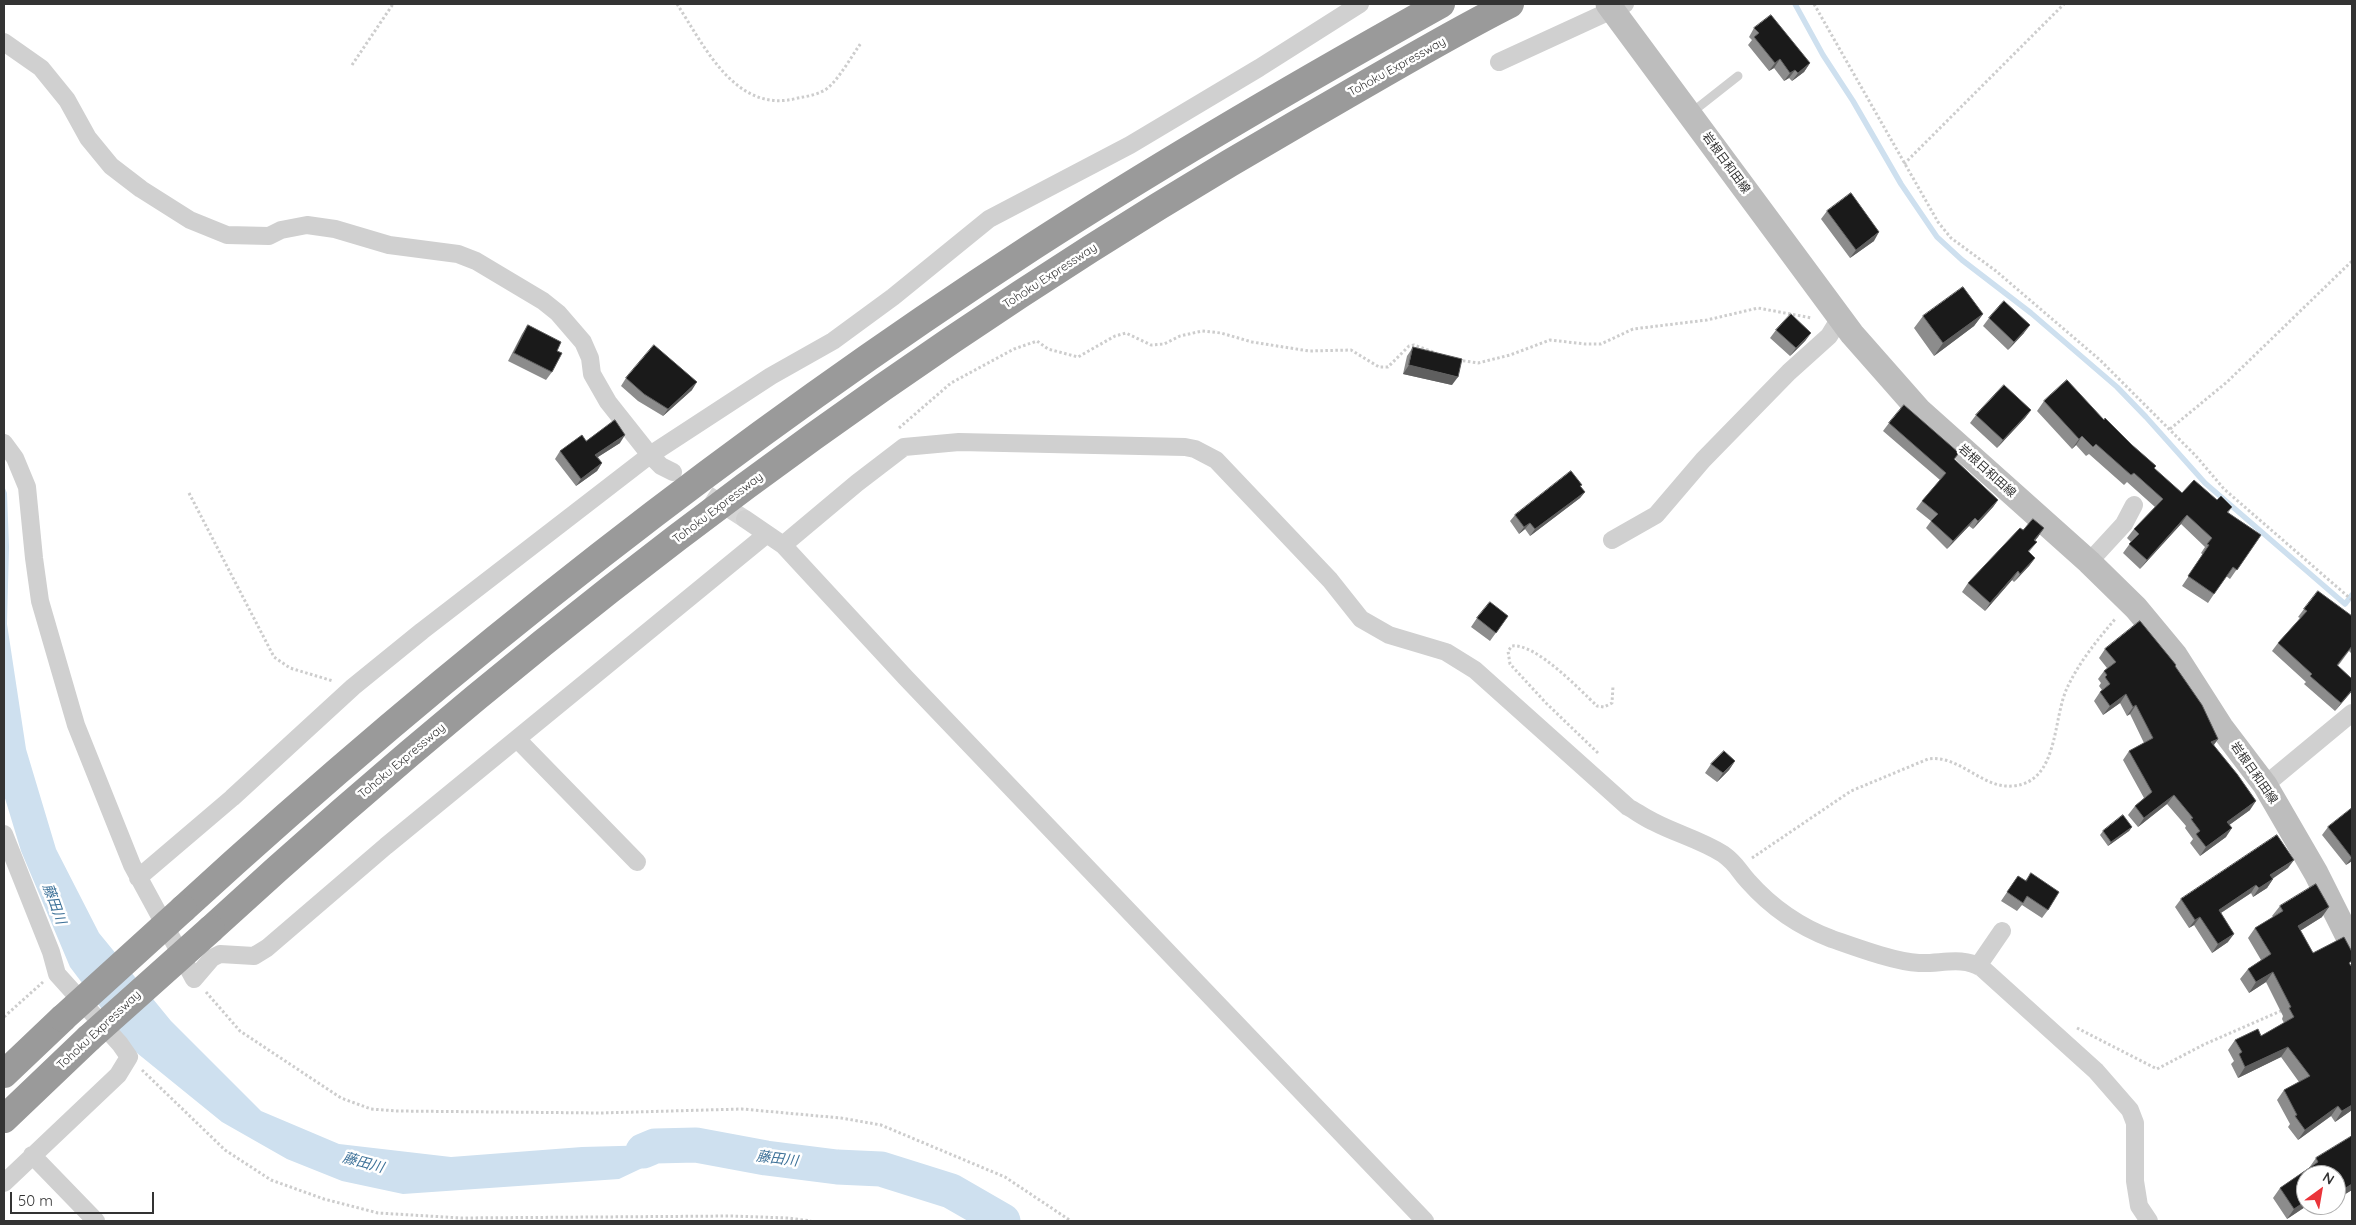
<!DOCTYPE html>
<html>
<head>
<meta charset="utf-8">
<style>
  body { margin:0 }
  #map { position:relative; width:2356px; height:1225px; overflow:hidden; background:#fff; font-family:Quicksand,sans-serif }
  canvas { display:block }
  .frame { position:absolute; inset:0; border:5px solid #333; pointer-events:none }
  .north { position:absolute; left:2296px; top:1165px; width:50px; height:50px; box-sizing:border-box; background:#fff; border:1px solid #adadad; border-radius:50%; rotate:32deg; font-size:14px; font-weight:700; line-height:20px; text-align:center; color:#333 }
  .north::after { content:''; display:block; margin:auto; width:18px; height:22px; background:#ea343a; clip-path:polygon(50% 0,100% 100%,50% 72%,0 100%) }
  .scale { position:absolute; left:10px; top:1192px; width:144px; height:22px; box-sizing:border-box; border:2px solid #333; border-top:0; padding-left:6px; font-size:15px; line-height:18px; white-space:nowrap; color:#333; -webkit-text-stroke:4px #fff; paint-order:stroke }
</style>
</head>
<body>
<div id="map">
<canvas width="2356" height="1225"></canvas>
<div class="frame"></div>
<div class="north">N</div>
<div class="scale">50 m</div>
</div>
<script>
const context = document.querySelector('canvas').getContext('2d');
context.lineJoin = 'round';
function fill(path, color) { context.fillStyle = color; context.fill(path, 'evenodd'); }
function stroke(path, color, width, dash) { context.strokeStyle = color; context.lineWidth = width; context.lineCap = dash ? 'butt' : 'round'; context.setLineDash(dash || []); context.stroke(path); }
function write(font, color, halo, rows, align = 'center') {
  context.font = font + ' Quicksand,"Noto Sans JP",sans-serif'; context.lineWidth = 5; context.setLineDash([]); context.textBaseline = 'middle'; context.strokeStyle = halo; context.fillStyle = color; for (const [text, x, y, turn = 0] of rows) {
    context.save(); context.translate(x, y); context.rotate((+turn || 0) * Math.PI / 180); context.textAlign = isNaN(turn) ? turn : align; if (halo) context.strokeText(text, 0, 0); context.fillText(text, 0, 0); context.restore();
  }
}
const water = new Path2D(`
  M 4,486 L 7,493 L 9,547 L 7,624 L 26,749 L 56,849 L 99,933 L 171,1021 L 261,1111 L 339,1144 L 451,1157 L 582,1147 L 693,1144 L 619,1179 L 403,1194 L 342,1181 L 287,1159 L 222,1122 L 132,1049 L 70,967 L 21,851 L 4,795 Z`);
const stream = new Path2D(`
  M 1795,4 L 1823,55 L 1853,101 L 1901,184 L 1937,237 L 1962,260 L 2031,313 L 2117,387 L 2146,417 L 2205,483 L 2345,604 L 2352,595`);
const river = new Path2D(`
  M 643,1151 L 655,1146 L 696,1145 L 766,1158 L 837,1167 L 881,1169 L 951,1191 L 1003,1221`);
const minorTunnel = new Path2D(`
  M 685,480 L 745,519`);
const path = new Path2D(`
  M 677,4 C 705,47 736,115 798,98 C 809,96 822,94 830,86 C 842,74 851,57 861,43
  M 1814,4 L 1938,222 L 1951,238 L 1996,271 L 2100,360 L 2196,456 L 2224,489 L 2352,600
  M 352,65 L 393,4
  M 1904,164 L 2064,4
  M 1458,360 L 1478,363 L 1510,355 L 1550,340 L 1585,344 L 1601,344 L 1633,329 L 1707,320 L 1758,308 L 1812,318
  M 899,428 L 951,383 L 1014,349 L 1037,341 L 1048,349 L 1078,357 L 1115,336 L 1126,333 L 1151,345 L 1164,344 L 1180,336 L 1202,331 L 1221,333 L 1252,342 L 1309,351 L 1351,350 L 1379,367 L 1388,367 L 1409,346 L 1414,345 L 1436,353
  M 2170,429 L 2227,382 L 2352,261
  M 189,493 L 274,657 L 290,668 L 333,681
  M 1598,753 L 1546,703 L 1510,664 L 1508,651 L 1512,646 C 1536,643 1580,690 1597,706 L 1604,707 L 1612,703 L 1613,686
  M 1752,858 L 1851,791 L 1928,759 C 1959,754 1982,789 2013,786 C 2060,782 2052,717 2068,686 C 2080,661 2098,639 2116,618
  M 206,992 L 240,1031 L 341,1098 L 371,1109 L 397,1111 L 600,1113 L 742,1109 L 841,1118 L 881,1125 L 1005,1177 L 1071,1221
  M 4,1017 L 43,982
  M 2077,1028 L 2157,1069 L 2203,1045 L 2283,1010
  M 142,1070 L 225,1150 L 271,1180 L 324,1199 L 378,1213 L 461,1218 L 732,1216 L 788,1218 L 811,1221`);
const service = new Path2D(`
  M 1691,113 L 1738,76`);
const minor = new Path2D(`
  M 4,42 L 41,68 L 67,100 L 88,138 L 111,166 L 141,189 L 190,220 L 227,235 L 269,236 L 281,230 L 307,225 L 335,229 L 389,245 L 458,254 L 476,261 L 543,301 L 558,313 L 583,342 L 590,358 L 592,374 L 608,402 L 650,455 L 661,466 L 673,472
  M 1499,62 L 1625,4
  M 4,443 L 15,458 L 27,487 L 34,558 L 40,601 L 76,725 L 132,865 L 194,979 L 212,958 L 220,954 L 254,956 L 267,948 L 386,846 L 767,534
  M 745,519 L 783,545 L 906,678 L 1425,1221
  M 1612,540 L 1656,515 L 1703,460 L 1789,372 L 1829,336 L 1840,318
  M 783,545 L 857,483 L 904,447 L 959,442 L 1185,447 L 1195,449 L 1216,460 L 1330,580 L 1361,619 L 1389,635 L 1446,652 L 1475,670 L 1628,807 C 1637,812 1645,818 1654,822 C 1677,834 1701,840 1723,854 C 1737,864 1738,870 1748,881 C 1771,907 1800,927 1832,939 C 1855,947 1895,962 1919,963 C 1941,964 1962,956 1982,968 L 2096,1071 L 2130,1110 L 2135,1123 L 2135,1181 L 2139,1206 L 2149,1221
  M 2089,562 L 2124,524 L 2134,505
  M 517,739 L 637,862
  M 2265,785 L 2352,713
  M 4,834 L 51,952 L 57,974 L 120,1044 L 129,1057 L 118,1075 L 4,1183
  M 138,878 L 232,798 L 353,687 L 422,631 L 650,455 L 771,376 L 833,341 L 893,297 L 989,219 L 1130,145 L 1259,68 L 1360,4
  M 1978,966 L 2002,931
  M 32,1155 L 96,1221`);
const secondary = new Path2D(`
  M 1608,4 L 1852,334 L 1919,410 L 2089,562 L 2136,608 L 2175,655 L 2221,727 L 2265,785 L 2316,873 L 2352,945`);
const motorway = new Path2D(`
  M 183,909 C 447,667 731,443 1032,247 C 1165,161 1303,81 1441,4
  M 211,929 C 544,623 909,347 1300,122 C 1370,82 1439,40 1510,4
  M 4,1074 L 63,1018
  M 4,1119 L 89,1038`);
const motorwayBridge = new Path2D(`
  M 63,1018 L 183,909
  M 89,1038 L 211,929`);
const wall = new Path2D(`
  M 1754,28 L 1810,63 L 1804,72 L 1792,81 L 1789,78 L 1784,81 L 1774,68 L 1769,71 L 1748,45 L 1752,40 L 1749,37 Z
  M 1827,211 L 1874,241 L 1850,258 L 1821,219 Z
  M 1983,314 L 1974,326 L 1934,356 L 1914,328 L 1923,316 Z
  M 1989,318 L 2024,333 L 2008,350 L 1983,326 Z
  M 528,325 L 552,372 L 546,380 L 508,361 L 522,334 Z
  M 1776,330 L 1811,333 L 1805,341 L 1790,356 L 1770,338 Z
  M 1413,347 L 1452,385 L 1403,374 L 1407,356 Z
  M 626,378 L 692,390 L 663,416 L 638,401 L 621,386 Z
  M 2044,401 L 2104,420 L 2132,445 L 2156,466 L 2154,469 L 2182,493 L 2217,500 L 2232,507 L 2228,513 L 2261,535 L 2230,579 L 2226,576 L 2208,603 L 2182,586 L 2203,555 L 2201,553 L 2205,547 L 2181,524 L 2140,569 L 2123,553 L 2131,542 L 2127,538 L 2134,529 L 2155,507 L 2127,482 L 2124,485 L 2089,454 L 2086,456 L 2076,445 L 2072,449 L 2037,411 Z
  M 2031,410 L 2025,418 L 1997,448 L 1970,423 L 1976,415 Z
  M 1889,423 L 1955,460 L 1998,500 L 1993,507 L 1973,529 L 1969,526 L 1947,549 L 1926,528 L 1931,521 L 1916,509 L 1922,501 L 1940,480 L 1883,431 Z
  M 586,441 L 620,443 L 598,457 L 602,463 L 597,471 L 576,486 L 555,459 L 560,451 Z
  M 1581,487 L 1585,492 L 1580,498 L 1530,536 L 1525,529 L 1519,534 L 1510,521 L 1515,515 Z
  M 2044,528 L 2035,541 L 2037,542 L 2029,552 L 2035,558 L 2029,566 L 2014,582 L 2012,580 L 1985,611 L 1962,592 L 1968,583 L 2023,530 Z
  M 2304,609 L 2352,616 L 2352,654 L 2349,651 L 2338,666 L 2352,691 L 2335,711 L 2304,684 L 2306,682 L 2272,651 L 2278,643 L 2300,618 L 2298,617 Z
  M 1508,616 L 1490,641 L 1471,627 L 1477,618 Z
  M 2105,649 L 2175,666 L 2218,739 L 2214,745 L 2250,810 L 2229,825 L 2226,837 L 2200,856 L 2190,843 L 2193,839 L 2185,828 L 2186,826 L 2167,804 L 2138,827 L 2128,815 L 2135,806 L 2144,798 L 2123,760 L 2129,751 L 2144,743 L 2130,714 L 2127,716 L 2120,703 L 2103,715 L 2094,701 L 2100,692 L 2102,690 L 2099,686 L 2101,683 L 2098,679 L 2104,671 L 2107,668 L 2099,658 Z
  M 1735,761 L 1729,770 L 1717,782 L 1705,773 L 1711,764 Z
  M 2352,808 L 2352,861 L 2346,865 L 2322,835 L 2328,827 Z
  M 2132,827 L 2129,831 L 2108,846 L 2100,835 L 2103,831 Z
  M 2288,868 L 2272,878 L 2273,879 L 2267,888 L 2253,897 L 2251,893 L 2221,913 L 2228,942 L 2212,953 L 2194,925 L 2189,928 L 2175,907 L 2181,899 Z
  M 2031,873 L 2048,910 L 2042,918 L 2022,905 L 2017,911 L 2001,901 L 2018,876 L 2025,881 Z
  M 2280,906 L 2322,917 L 2300,931 L 2313,953 L 2351,966 L 2352,1110 L 2335,1122 L 2331,1116 L 2298,1140 L 2288,1127 L 2290,1124 L 2277,1100 L 2284,1090 L 2299,1082 L 2281,1057 L 2238,1078 L 2231,1064 L 2234,1061 L 2228,1050 L 2235,1040 L 2261,1036 L 2284,1023 L 2282,1019 L 2283,1016 L 2266,982 L 2249,993 L 2240,979 L 2248,969 L 2261,960 L 2248,938 L 2255,928 L 2273,917 L 2272,916 Z
  M 2352,1136 L 2352,1190 L 2337,1199 L 2336,1198 L 2336,1175 L 2306,1205 L 2308,1205 L 2287,1219 L 2273,1198 L 2280,1188 L 2309,1168 L 2316,1158 Z`);
const shadedWall = new Path2D(`
  M 1780,59 L 1774,68 L 1769,71 L 1775,63 Z
  M 1810,63 L 1804,72 L 1792,81 L 1798,73 Z
  M 1795,70 L 1789,78 L 1784,81 L 1790,73 Z
  M 1879,232 L 1874,241 L 1850,258 L 1856,250 Z
  M 1983,314 L 1974,326 L 1934,356 L 1943,343 Z
  M 2030,325 L 2024,333 L 2008,350 L 2014,342 Z
  M 1811,333 L 1805,341 L 1790,356 L 1796,348 Z
  M 1409,365 L 1458,377 L 1452,385 L 1403,374 Z
  M 697,382 L 692,390 L 663,416 L 668,409 Z
  M 2031,410 L 2025,418 L 1997,448 L 2003,440 Z
  M 625,435 L 620,443 L 590,462 L 595,455 Z
  M 2082,436 L 2076,445 L 2072,449 L 2079,439 Z
  M 602,463 L 597,471 L 576,486 L 581,479 Z
  M 1585,492 L 1580,498 L 1530,536 L 1535,529 Z
  M 1998,500 L 1993,507 L 1973,529 L 1978,521 Z
  M 2187,515 L 2181,524 L 2140,569 L 2147,560 Z
  M 1975,518 L 1969,526 L 1947,549 L 1953,541 Z
  M 1530,523 L 1525,529 L 1519,534 L 1524,527 Z
  M 2044,528 L 2038,537 L 2028,548 L 2034,540 Z
  M 2035,558 L 2029,566 L 2014,582 L 2020,574 Z
  M 2018,571 L 2012,580 L 1985,611 L 1990,603 Z
  M 2352,690 L 2352,691 L 2335,711 L 2341,703 Z
  M 2126,694 L 2120,703 L 2103,715 L 2110,706 Z
  M 2136,705 L 2130,714 L 2127,716 L 2133,707 Z
  M 2218,739 L 2212,747 L 2211,742 Z
  M 1735,761 L 1729,770 L 1717,782 L 1723,773 Z
  M 2174,795 L 2167,804 L 2138,827 L 2144,818 Z
  M 2256,801 L 2250,810 L 2221,831 L 2227,822 Z
  M 2132,827 L 2129,831 L 2108,846 L 2111,842 Z
  M 2232,828 L 2226,837 L 2200,856 L 2206,847 Z
  M 2352,857 L 2352,861 L 2346,865 Z
  M 2294,860 L 2288,868 L 2265,884 L 2270,875 Z
  M 2273,879 L 2267,888 L 2253,897 L 2259,888 Z
  M 2256,885 L 2251,893 L 2213,918 L 2219,910 Z
  M 2329,907 L 2322,917 L 2290,937 L 2298,926 Z
  M 2200,917 L 2194,925 L 2189,928 L 2195,920 Z
  M 2234,934 L 2228,942 L 2212,953 L 2218,944 Z
  M 2273,972 L 2266,982 L 2249,993 L 2256,982 Z
  M 2288,1047 L 2281,1057 L 2238,1078 L 2245,1067 Z
  M 2352,1105 L 2352,1110 L 2335,1122 L 2342,1111 Z
  M 2338,1106 L 2331,1116 L 2298,1140 L 2305,1130 Z
  M 2352,1184 L 2352,1190 L 2337,1199 L 2344,1189 Z
  M 2306,1201 L 2306,1205 L 2308,1205 L 2287,1219 L 2294,1209 Z`);
const building = new Path2D(`
  M 1771,15 L 1810,63 L 1798,73 L 1795,70 L 1790,73 L 1780,59 L 1775,63 L 1754,37 L 1759,33 L 1754,28 Z
  M 1851,193 L 1879,232 L 1856,250 L 1827,211 Z
  M 1963,287 L 1983,314 L 1943,343 L 1923,316 Z
  M 2004,301 L 2030,325 L 2014,342 L 1989,318 Z
  M 1791,314 L 1811,333 L 1796,348 L 1776,330 Z
  M 528,325 L 561,342 L 557,351 L 562,353 L 552,372 L 514,353 Z
  M 654,345 L 697,382 L 668,409 L 644,394 L 626,378 Z
  M 1413,347 L 1462,359 L 1458,377 L 1409,365 Z
  M 2067,380 L 2104,420 L 2105,418 L 2132,445 L 2156,466 L 2154,468 L 2182,493 L 2194,480 L 2217,500 L 2221,496 L 2232,507 L 2227,512 L 2261,535 L 2237,570 L 2233,567 L 2214,594 L 2188,576 L 2209,545 L 2207,544 L 2212,538 L 2187,515 L 2147,560 L 2129,544 L 2139,534 L 2134,529 L 2163,499 L 2134,473 L 2131,475 L 2096,444 L 2093,447 L 2082,436 L 2079,439 L 2044,401 Z
  M 2004,385 L 2031,410 L 2003,440 L 1976,415 Z
  M 1904,405 L 1959,453 L 1954,459 L 1998,500 L 1978,521 L 1975,518 L 1953,541 L 1931,521 L 1938,514 L 1922,501 L 1946,473 L 1889,423 Z
  M 615,420 L 625,435 L 595,455 L 602,463 L 581,479 L 560,451 L 582,435 L 586,441 Z
  M 1571,471 L 1582,485 L 1580,486 L 1585,492 L 1535,529 L 1530,523 L 1524,527 L 1515,515 Z
  M 2033,519 L 2044,528 L 2034,540 L 2037,542 L 2028,551 L 2035,558 L 2020,574 L 2018,571 L 1990,603 L 1968,583 L 2020,528 L 2023,530 Z
  M 2318,591 L 2352,616 L 2352,646 L 2337,665 L 2352,679 L 2352,690 L 2341,703 L 2310,676 L 2312,674 L 2278,643 L 2307,611 L 2304,609 Z
  M 1490,602 L 1508,616 L 1496,633 L 1477,618 Z
  M 2140,621 L 2176,665 L 2175,666 L 2202,705 L 2218,739 L 2211,742 L 2237,774 L 2256,801 L 2227,822 L 2232,828 L 2206,847 L 2196,834 L 2200,831 L 2191,819 L 2193,818 L 2174,795 L 2144,818 L 2135,806 L 2152,792 L 2129,751 L 2153,738 L 2136,705 L 2133,707 L 2126,694 L 2110,706 L 2100,692 L 2110,684 L 2105,677 L 2107,675 L 2104,671 L 2116,662 L 2105,649 Z
  M 1724,751 L 1735,761 L 1723,773 L 1711,764 Z
  M 2352,808 L 2352,858 L 2328,827 Z
  M 2123,815 L 2132,827 L 2111,842 L 2103,831 Z
  M 2277,835 L 2294,860 L 2270,875 L 2273,879 L 2259,888 L 2256,885 L 2219,910 L 2234,934 L 2218,944 L 2200,917 L 2195,920 L 2181,899 Z
  M 2031,873 L 2059,892 L 2048,910 L 2027,896 L 2023,903 L 2007,892 L 2018,876 L 2026,881 Z
  M 2316,884 L 2329,907 L 2298,926 L 2313,953 L 2344,937 L 2352,952 L 2352,961 L 2349,963 L 2352,967 L 2352,1105 L 2342,1111 L 2338,1106 L 2305,1130 L 2295,1116 L 2297,1115 L 2284,1090 L 2310,1076 L 2288,1047 L 2245,1067 L 2239,1054 L 2242,1052 L 2235,1040 L 2258,1029 L 2261,1036 L 2294,1017 L 2289,1008 L 2291,1007 L 2273,972 L 2256,982 L 2248,969 L 2271,954 L 2255,928 L 2283,911 L 2280,906 Z
  M 2352,1136 L 2352,1184 L 2344,1189 L 2338,1180 L 2336,1181 L 2336,1175 L 2306,1175 L 2306,1201 L 2294,1209 L 2280,1188 L 2318,1162 L 2316,1158 Z`);
const streetNames = [
  ["Tohoku Expressway",1397,67,-29],
  ["岩根日和田線",1726,163,54],
  ["Tohoku Expressway",1050,276,-33],
  ["岩根日和田線",1987,471,42],
  ["Tohoku Expressway",718,508,-37],
  ["Tohoku Expressway",402,761,-40],
  ["岩根日和田線",2254,773,55],
  ["Tohoku Expressway",99,1030,-43]
];
const waterNames = [
  ["藤田川",54,904,70],
  ["藤田川",777,1159,7],
  ["藤田川",363,1163,15]
];
fill(water, '#cee0ef');
stroke(stream, '#cee0ef', 5.5);
stroke(river, '#cee0ef', 35);
stroke(minorTunnel, '#d6d6d6', 18, [18, 9]);
stroke(path, '#cdcdcd', 3, [2.5, 2.5]);
stroke(service, '#d0d0d0', 9);
stroke(minor, '#d0d0d0', 18);
stroke(secondary, '#bdbdbd', 25);
stroke(motorway, '#9a9a9a', 28);
stroke(motorwayBridge, '#9a9a9a', 28);
fill(wall, '#8c8c8c');
fill(shadedWall, '#5f5f5f');
fill(building, '#1a1a1a');
stroke(building, '#5f5f5f', 1);
write('12px', '#333', '#fff', streetNames);
write('italic 14px', '#3d7198', '#fff', waterNames);
</script>
</body>
</html>
